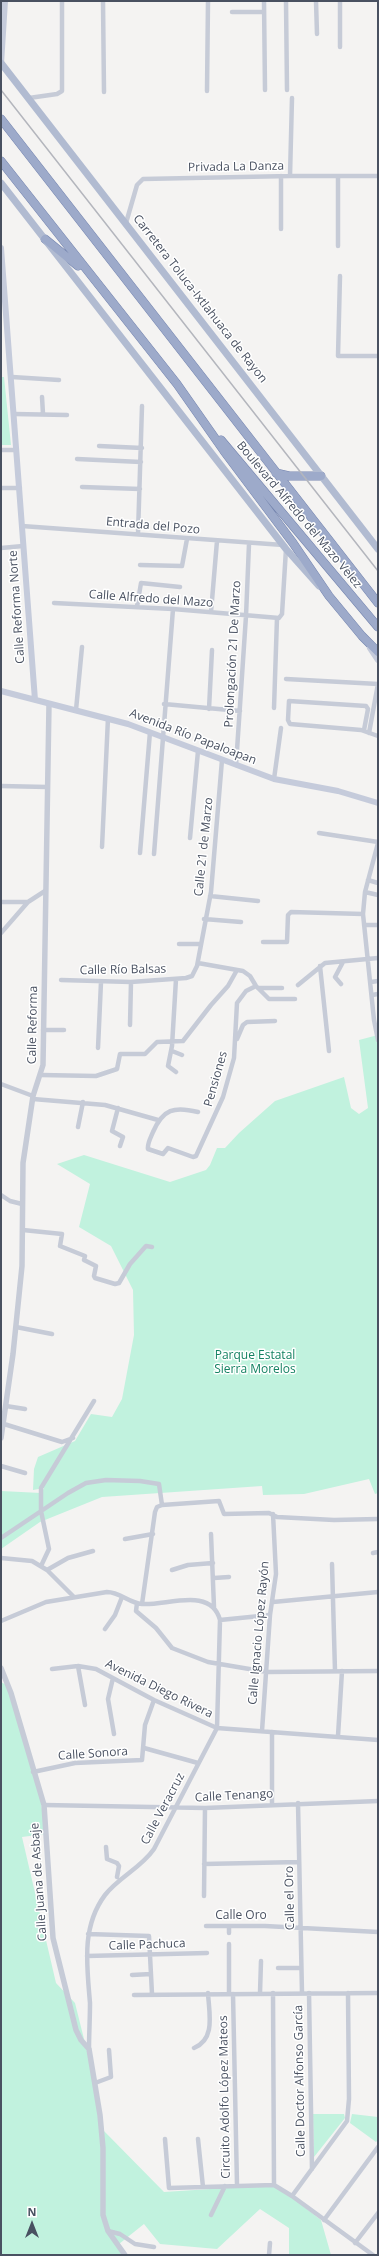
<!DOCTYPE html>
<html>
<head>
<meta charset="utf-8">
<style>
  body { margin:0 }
  #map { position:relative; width:379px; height:2256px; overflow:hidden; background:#f4f3f2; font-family:"Open Sans",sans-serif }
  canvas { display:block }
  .frame { position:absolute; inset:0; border:2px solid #495161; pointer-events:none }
  .north { position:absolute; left:12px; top:2204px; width:40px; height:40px; -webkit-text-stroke:3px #fff; paint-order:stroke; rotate:0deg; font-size:11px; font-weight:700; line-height:16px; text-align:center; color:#495161 }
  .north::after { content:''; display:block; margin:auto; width:14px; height:18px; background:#495161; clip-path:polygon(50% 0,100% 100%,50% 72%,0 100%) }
</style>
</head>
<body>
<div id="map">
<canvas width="379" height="2256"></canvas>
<div class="frame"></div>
<div class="north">N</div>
</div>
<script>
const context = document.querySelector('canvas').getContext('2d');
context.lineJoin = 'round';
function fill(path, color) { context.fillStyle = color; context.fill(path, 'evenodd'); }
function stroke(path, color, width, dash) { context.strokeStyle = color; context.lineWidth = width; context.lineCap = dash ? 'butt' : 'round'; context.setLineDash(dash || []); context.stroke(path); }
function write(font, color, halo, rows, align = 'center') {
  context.font = font + ' "Open Sans",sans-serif'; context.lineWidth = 3; context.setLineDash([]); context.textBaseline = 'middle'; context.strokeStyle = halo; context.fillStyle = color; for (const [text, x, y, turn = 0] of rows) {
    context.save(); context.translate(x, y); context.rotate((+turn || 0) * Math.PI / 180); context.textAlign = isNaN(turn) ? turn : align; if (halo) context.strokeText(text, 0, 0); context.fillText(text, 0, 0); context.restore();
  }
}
const green = new Path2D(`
  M 1,377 L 4,377 L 11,445 L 1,445 Z
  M 378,1035 L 378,1493 L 375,1494 L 369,1479 L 304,1494 L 263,1495 L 262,1486 L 102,1497 L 40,1522 L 1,1549 L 1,1491 L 41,1493 L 44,1488 L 33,1490 L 34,1469 L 38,1457 L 75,1441 L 91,1414 L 112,1417 L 122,1399 L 134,1335 L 133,1290 L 111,1246 L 79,1227 L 90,1184 L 57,1164 L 84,1155 L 170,1182 L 206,1170 L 210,1165 L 217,1148 L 225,1148 L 239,1133 L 275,1101 L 344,1077 L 351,1108 L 359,1114 L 368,1108 L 359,1040 Z
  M 1,1682 L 10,1687 L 41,1802 L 45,1834 L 22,1837 L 56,1983 L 75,2003 L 95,2083 L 104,2131 L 164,2192 L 271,2185 L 290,2196 L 321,2220 L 331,2255 L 289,2255 L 289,2228 L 260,2209 L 217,2249 L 160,2244 L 144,2224 L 119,2244 L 124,2255 L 1,2255 Z
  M 313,2114 L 344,2114 L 345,2118 L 314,2157 Z
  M 352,2114 L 378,2117 L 378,2140 L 376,2142 L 350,2123 Z`);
const minor = new Path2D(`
  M 103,1 L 104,92
  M 264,1 L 265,90
  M 286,1 L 287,90
  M 316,1 L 317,34
  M 232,12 L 264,12
  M 340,47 L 340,1
  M 207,91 L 208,1
  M 29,98 L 57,94 L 62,91 L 62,1
  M 281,176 L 281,229
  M 290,176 L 292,98
  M 338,176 L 338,246
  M 126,223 L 137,185 L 143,179 L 290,176 L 378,176
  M 340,276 L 338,356 L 378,356
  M 12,377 L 59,380
  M 42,397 L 43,414
  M 14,414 L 67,415
  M 99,446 L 142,448
  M 1,450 L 16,450
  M 77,459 L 141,462
  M 82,487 L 140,489
  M 1,488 L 20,488
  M 22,526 L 283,545
  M 138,534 L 142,406
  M 1,548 L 23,546
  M 140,565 L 182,566 L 187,539
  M 54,603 L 173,609 L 279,618 L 282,614 L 286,549
  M 137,607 L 141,583 L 180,587
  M 211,612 L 217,541
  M 286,679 L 378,684
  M 164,704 L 240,711
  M 274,708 L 277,618
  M 209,709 L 212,650
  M 76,710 L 82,647
  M 364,730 L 368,709 L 366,706 L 289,701 L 288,720 L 290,724 L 361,730 L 378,736
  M 369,733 L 378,684
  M 236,765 L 246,616 L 249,544
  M 274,779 L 281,728
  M 1,786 L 47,787
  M 319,833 L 378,842
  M 190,838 L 198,751
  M 378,843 L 365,892 L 363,914 L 374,1020 L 378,1040
  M 102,847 L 108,718
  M 140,853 L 150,732
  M 154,854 L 173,609
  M 368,880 L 378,883
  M 365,892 L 378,895
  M 210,896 L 258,901
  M 1,902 L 28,902
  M 204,919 L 241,922
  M 364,925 L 378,925
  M 1,933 L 28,902 L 45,891
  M 263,942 L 287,942 L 288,915 L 291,912 L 363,914
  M 179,944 L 200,944
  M 198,963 L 243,971 L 250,976 L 256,986 L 269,999 L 295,999
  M 320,966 L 329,1051
  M 61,980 L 131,982 L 186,978 L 192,976 L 197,966 L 211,892 L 222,760
  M 371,982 L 378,981
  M 341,984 L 335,977 L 343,962
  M 298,985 L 325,963 L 378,958
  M 258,988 L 282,988
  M 372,995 L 378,994
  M 130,1025 L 131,982
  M 43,1030 L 64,1030
  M 237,1039 L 243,1025 L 247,1022 L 275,1021
  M 98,1048 L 101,982
  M 172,1051 L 182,1055
  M 176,1072 L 168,1066 L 172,1046 L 176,979
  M 41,1075 L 96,1076 L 117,1069 L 120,1054 L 145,1054 L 157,1042 L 183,1041 L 211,1005 L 228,986 L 237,970
  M 1,1084 L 33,1096
  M 33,1099 L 105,1105 L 158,1120
  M 118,1108 L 112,1131 L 123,1137 L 120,1146
  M 198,1112 C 174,1106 163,1109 153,1132 C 151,1137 147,1144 148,1149 L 163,1154 L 168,1148 L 193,1157 L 196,1156 L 223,1097 L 234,1058 L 237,1003 L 246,991 L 256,986
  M 78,1127 L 83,1102
  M 1,1195 L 10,1201 L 22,1204
  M 23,1230 L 62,1234 L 60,1246 L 85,1256 L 84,1260 L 96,1266 L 94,1276 L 95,1278 L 115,1284 L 119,1283 L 130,1264 L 146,1246 L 152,1247
  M 16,1327 L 52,1334
  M 6,1406 L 25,1409
  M 4,1424 L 62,1442 L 73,1438
  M 1,1466 L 25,1473
  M 162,1505 L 219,1501 L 224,1514 L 269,1513 L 277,1517 L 334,1520 L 378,1519
  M 211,1534 L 214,1607
  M 1,1538 L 68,1493 L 86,1483 L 106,1480 L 140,1481 L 159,1484 L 162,1505 L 157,1507 L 155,1512 L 142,1604
  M 125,1539 L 153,1534
  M 373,1553 L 378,1552
  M 1,1558 L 32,1561 L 47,1570 L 73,1596
  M 332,1564 L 335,1671
  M 41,1566 L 49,1549 L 41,1511 L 41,1488 L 94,1401
  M 47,1570 L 68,1558 L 93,1551
  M 172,1570 L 188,1565 L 213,1563
  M 214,1578 L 229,1577
  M 273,1602 L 378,1592
  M 137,1603 L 136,1611 L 156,1628 L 172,1648 L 208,1662 L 267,1672 L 378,1671
  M 220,1620 L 270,1615
  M 1,1621 L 46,1602 L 107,1592 C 120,1592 129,1603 142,1604 C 166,1606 211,1586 220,1620 L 217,1728 L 154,1849 C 141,1868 119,1877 105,1895 C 81,1927 87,1966 90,2003 C 90,2019 89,2034 89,2049
  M 105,1629 L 115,1615 L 122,1597
  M 78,1666 L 85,1705
  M 52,1669 L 78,1666 L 96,1669 L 154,1700 L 217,1728 L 378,1740
  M 113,1678 L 108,1699 L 114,1734
  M 262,1731 L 270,1615 L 276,1574 L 273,1514
  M 338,1736 L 342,1671
  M 144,1748 L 198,1763
  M 33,1772 L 75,1763 L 142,1760 L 145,1725 L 154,1700
  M 298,1803 L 302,1993
  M 272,1804 L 272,1732
  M 44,1805 L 205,1808 L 378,1801
  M 106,1847 L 107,1859 L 117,1863 L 119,1866 L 117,1877
  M 204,1864 L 299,1862
  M 204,1896 L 205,1808
  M 206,1926 L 265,1926 L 378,1932
  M 229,1933 L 229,1926
  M 88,1934 L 149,1936 L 152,1994
  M 87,1956 L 207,1953
  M 278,1968 L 301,1968
  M 132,1975 L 151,1974
  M 260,1993 L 261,1961
  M 273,1993 L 274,2185
  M 309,1993 L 312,2169
  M 229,1994 L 229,1944
  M 233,1994 L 237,2185
  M 134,1995 L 378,1993
  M 194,2048 C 216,2039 209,2013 208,1993
  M 95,2083 L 111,2077 L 109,2050
  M 165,2139 L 169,2188 L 274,2185 L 292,2196 L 373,2255
  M 198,2139 L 203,2187
  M 292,2196 L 347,2121 L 349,2099 L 348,1993
  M 211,2215 L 225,2186
  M 324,2220 L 378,2147
  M 108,2231 L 120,2234 L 135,2244 L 154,2247
  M 355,2243 L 378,2213
  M 269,2255 L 270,2243`);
const tertiary = new Path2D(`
  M 1,1438 L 13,1354 L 22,1266 L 23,1163 L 33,1096 L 43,1065 L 49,704
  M 1,1668 L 11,1693 L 44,1805 L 53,1938 L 76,2030 L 81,2040 L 89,2049 L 100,2115 L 103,2148 L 103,2215 L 108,2231 L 125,2255`);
const secondary = new Path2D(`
  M 1,64 L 5,1
  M 1,248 L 35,700
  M 370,648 L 378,660
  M 1,691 L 128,724 L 274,779 L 338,791 L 378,803`);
const primary = new Path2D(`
  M 1,63 L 378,549
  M 1,183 L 286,549 L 319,586`);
const trunk = new Path2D(`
  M 1,119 L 378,603
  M 1,161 L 177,384 L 224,451 L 293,543 L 329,596 L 362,636 L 378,652
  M 45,239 L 78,266
  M 221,440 L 378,627
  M 276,473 L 289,476 L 321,476`);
const rail = new Path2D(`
  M 1,90 L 378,571`);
const streetNames = [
  ["Privada La Danza",236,167,-1],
  ["Carretera Toluca-Ixtlahuaca de Rayon",200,299,52],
  ["Boulevard Alfredo del Mazo Velez",299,515,50],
  ["Entrada del Pozo",153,526,5],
  ["Calle Alfredo del Mazo",151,599,4],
  ["Calle Reforma Norte",17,607,-94],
  ["Prolongación 21 De Marzo",233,654,-87],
  ["Avenida Río Papaloapan",193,737,21],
  ["Calle 21 de Marzo",204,847,-84],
  ["Calle Río Balsas",123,970,-1],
  ["Calle Reforma",33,1025,-89],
  ["Pensiones",216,1079,-74],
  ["Calle Ignacio López Rayón",259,1633,-85],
  ["Avenida Diego Rivera",159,1689,26],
  ["Calle Sonora",93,1754,-4],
  ["Calle Tenango",234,1796,-3],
  ["Calle Veracruz",163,1809,-62],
  ["Calle Juana de Asbaje",39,1882,-94],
  ["Calle el Oro",290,1898,-91],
  ["Calle Oro",241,1916],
  ["Calle Pachuca",147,1945,-2],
  ["Calle Doctor Alfonso García",300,2081,-91],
  ["Circuito Adolfo López Mateos",225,2097,-91]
];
const parkNames = [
  ["Parque Estatal",255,1356],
  ["Sierra Morelos",255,1370]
];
fill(green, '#c1f2de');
stroke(trunk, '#7484ae', 9);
stroke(minor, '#c6cbd7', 4.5);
stroke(tertiary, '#c6cbd7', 5.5);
stroke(secondary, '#c5cbdb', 6);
stroke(primary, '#b1bbd1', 7);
stroke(trunk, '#9daaca', 8);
stroke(rail, '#b4b6bd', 1.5);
write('12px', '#495161', '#fff', streetNames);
write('12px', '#148262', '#fff', parkNames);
</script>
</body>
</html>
